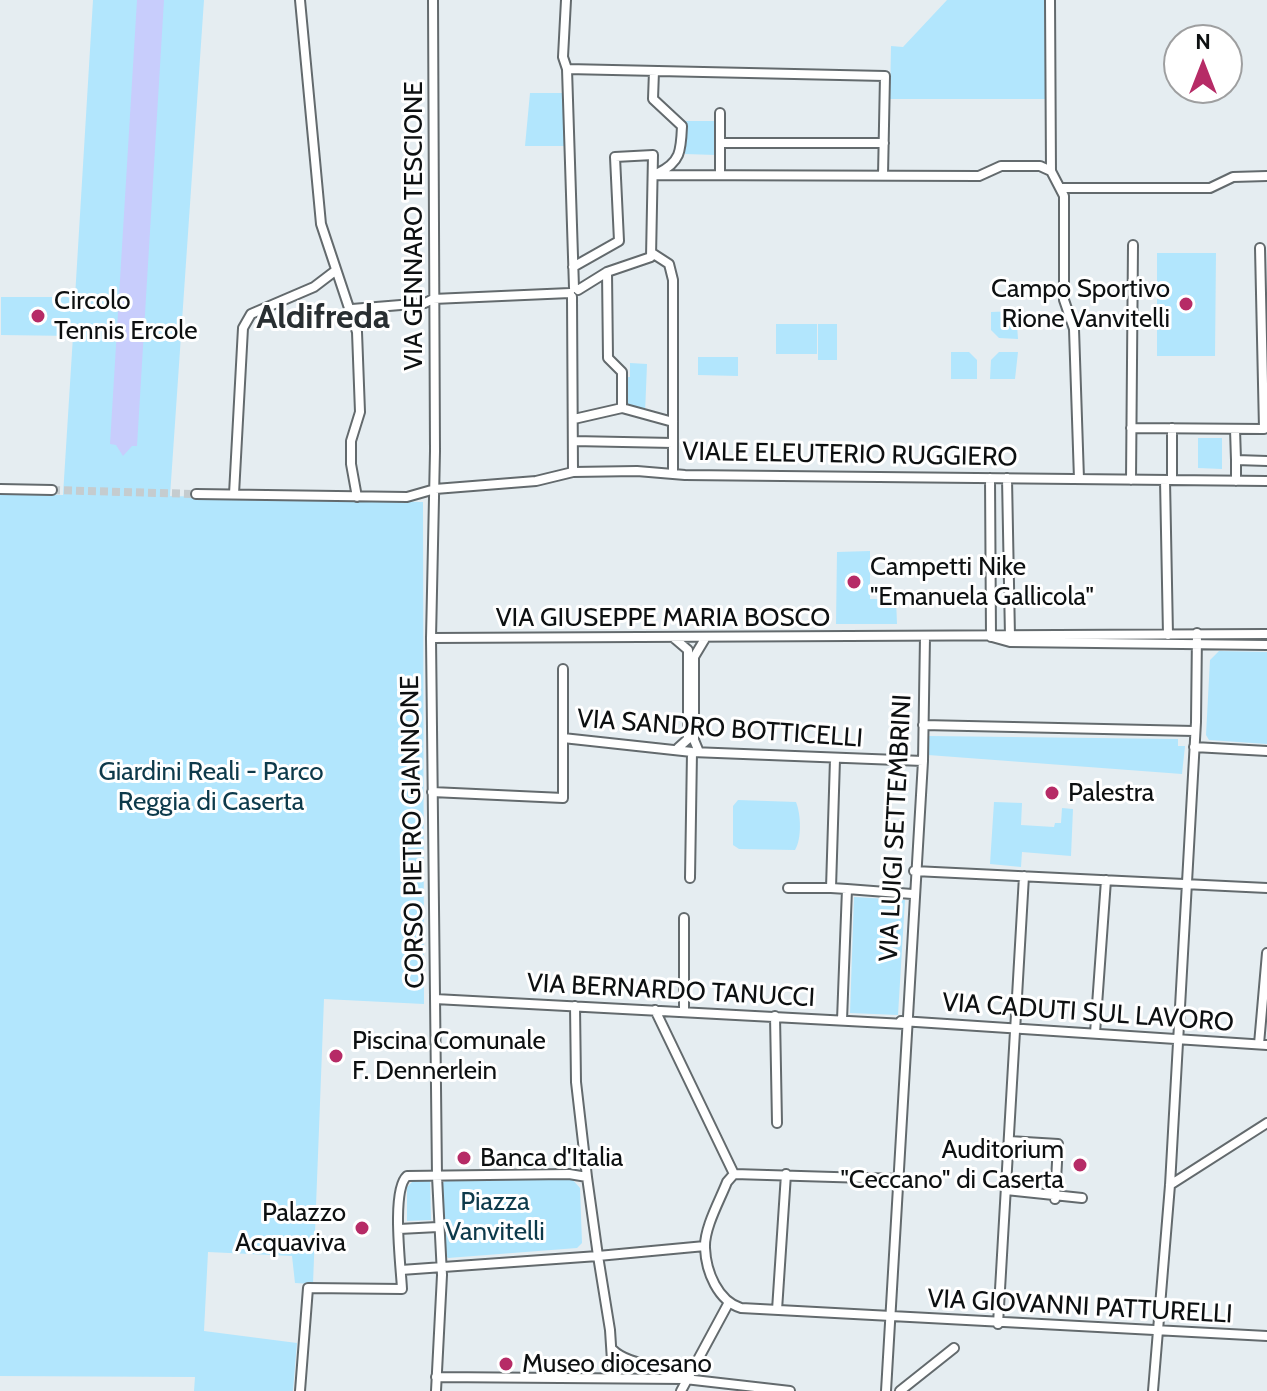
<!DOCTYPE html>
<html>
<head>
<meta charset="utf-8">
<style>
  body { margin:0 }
  #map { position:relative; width:1267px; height:1391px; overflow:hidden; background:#e5edf1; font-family:Cabin,sans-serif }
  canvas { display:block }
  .north { position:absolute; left:1163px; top:24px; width:80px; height:80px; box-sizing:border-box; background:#fff; border:2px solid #9e9fa0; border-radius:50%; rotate:0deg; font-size:22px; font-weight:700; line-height:32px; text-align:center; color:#0d1011 }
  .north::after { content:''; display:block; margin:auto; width:28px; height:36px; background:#b62b66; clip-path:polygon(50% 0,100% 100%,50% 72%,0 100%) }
</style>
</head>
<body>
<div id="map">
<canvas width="1267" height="1391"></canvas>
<div class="north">N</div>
</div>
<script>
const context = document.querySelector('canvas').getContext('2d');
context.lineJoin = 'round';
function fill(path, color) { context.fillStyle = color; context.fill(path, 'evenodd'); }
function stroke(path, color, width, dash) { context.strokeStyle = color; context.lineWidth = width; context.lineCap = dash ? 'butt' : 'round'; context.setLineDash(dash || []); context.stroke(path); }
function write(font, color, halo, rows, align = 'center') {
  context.font = font + ' Cabin,sans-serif'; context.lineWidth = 6; context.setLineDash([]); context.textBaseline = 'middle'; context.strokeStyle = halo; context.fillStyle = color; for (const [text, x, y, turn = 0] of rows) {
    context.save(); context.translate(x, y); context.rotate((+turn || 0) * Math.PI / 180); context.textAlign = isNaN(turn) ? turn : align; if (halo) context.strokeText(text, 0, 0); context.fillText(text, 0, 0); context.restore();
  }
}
const green = new Path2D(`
  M 93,0 L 204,0 L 170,496 L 423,502 L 424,1004 L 324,999 L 313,1284 L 295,1283 L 292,1256 L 208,1252 L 204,1331 L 297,1343 L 293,1391 L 194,1391 L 195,1377 L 0,1376 L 0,494 L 63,495 L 73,336 L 1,335 L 1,297 L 75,297 Z
  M 947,0 L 1047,0 L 1050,99 L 890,99 L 891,46 L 903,47 Z
  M 530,93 L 564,93 L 565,146 L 525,146 Z
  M 686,121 L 716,121 L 716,155 L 685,154 Z
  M 1157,253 L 1216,253 L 1215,356 L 1157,356 Z
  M 1016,311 L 1018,339 L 999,338 L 991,330 L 991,312 Z
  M 776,324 L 817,324 L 817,354 L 776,354 Z
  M 818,324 L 837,324 L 837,360 L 818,360 Z
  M 951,352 L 969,352 L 977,360 L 977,379 L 951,379 Z
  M 999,352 L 1018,352 L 1015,379 L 990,379 L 991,360 Z
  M 698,357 L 738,357 L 738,376 L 698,375 Z
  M 630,363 L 647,364 L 645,414 L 622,408 L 622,377 L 630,377 Z
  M 1198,438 L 1222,438 L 1222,469 L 1198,468 Z
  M 870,551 L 870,599 L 896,599 L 897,624 L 836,624 L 837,552 Z
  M 1219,651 L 1267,652 L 1267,744 L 1209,740 L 1206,735 L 1210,660 Z
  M 929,736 L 1178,739 L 1178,746 L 1185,746 L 1182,774 L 928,755 Z
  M 738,800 L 796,802 C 801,814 802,839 795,850 L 739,849 L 733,845 L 733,806 Z
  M 994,802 L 1022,803 L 1021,825 L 1054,827 L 1055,823 L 1061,823 L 1062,808 L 1073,809 L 1071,856 L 1022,852 L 1021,867 L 990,864 Z
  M 854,897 L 905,900 L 898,1015 L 850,1013 Z
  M 571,1178 L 580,1188 L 582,1243 L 577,1248 L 448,1258 L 444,1253 L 441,1184 L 447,1180 Z
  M 430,1180 L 431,1220 L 407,1221 L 407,1187 L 413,1181 Z`);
const water = new Path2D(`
  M 137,0 L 164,0 L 137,446 L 132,446 L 123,456 L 116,445 L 110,444 Z`);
const minorTunnel = new Path2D(`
  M 52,490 L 196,494`);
const minor = new Path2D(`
  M 300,0 L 321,224 L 357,332 L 360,412 L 351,441 L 351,464 L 357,497
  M 433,0 L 435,451 L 431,638 L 437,1176 L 442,1275 L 436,1391
  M 566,0 L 563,57 L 567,69 L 574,288
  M 1050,0 L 1051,171 L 1064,196 L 1064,300 L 1074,329 L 1079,479
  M 567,69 L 885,76 L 883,175
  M 654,71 L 653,99 L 682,126 C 681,150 681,162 658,173
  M 720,113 L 720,175
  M 720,143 L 884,143
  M 653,175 L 979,176 L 1001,166 L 1040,166 L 1051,171
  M 1060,188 L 1210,188 L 1233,177 L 1267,176
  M 652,253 L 669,264 L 673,280 L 673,472
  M 573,267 L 619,241 L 615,157 L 653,155 L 651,257 L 607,272 L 578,290
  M 607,272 L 608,358 L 622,372 L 622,408
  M 572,297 L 573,472
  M 352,309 L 425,303 L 433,299 L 570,293
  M 574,419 L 622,408 L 673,422
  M 1131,428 L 1264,429 L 1260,248
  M 1235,429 L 1236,460
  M 573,441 L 673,443
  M 990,478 L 991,637
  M 1007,478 L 1010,637
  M 1131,480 L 1133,245
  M 1165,480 L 1168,635
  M 1172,480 L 1172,428
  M 1236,481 L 1236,460 L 1267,461
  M 0,489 L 52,490
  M 196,494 L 407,497 L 435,489 L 536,481 L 573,472 L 637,471 L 685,475 L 1267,481
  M 234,494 L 243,328 L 251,314 L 314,287 L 335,271
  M 992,637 L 1010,642 L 1267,645
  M 431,638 L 1267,634
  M 674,638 L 688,650 L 688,739 L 678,748
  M 923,725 L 1194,731
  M 563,738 L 692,752 L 923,761
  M 1194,747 L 1267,751
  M 699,752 L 694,740 L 694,657 L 706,637
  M 835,759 L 831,888 L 847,889 L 842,1020
  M 432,792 L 563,798 L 563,669
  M 914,871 L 1267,888
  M 690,878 L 692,752
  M 788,888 L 831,888
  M 847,889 L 912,894
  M 435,999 L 905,1024
  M 575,1006 L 576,1082 L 587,1177
  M 655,1010 L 734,1174
  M 684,1012 L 684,918
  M 775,1016 L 777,1123
  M 901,1021 L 1267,1045
  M 1095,1033 L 1106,880
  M 1259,1044 L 1267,953
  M 1009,1141 L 1058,1144 L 1055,1199
  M 900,1179 L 734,1174 L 727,1182 C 720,1200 704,1228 705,1248 C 706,1272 718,1301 741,1308 L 1267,1336
  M 1170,1185 L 1267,1123
  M 1006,1190 L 1082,1198
  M 399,1229 L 438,1227
  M 777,1310 L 786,1174
  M 998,1324 L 1024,876
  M 613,1350 C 627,1364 660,1366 681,1376
  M 613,1376 L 610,1330 L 598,1256 L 705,1246
  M 436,1377 L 685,1379 L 790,1391
  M 300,1391 L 308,1288 L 402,1289 C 401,1267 391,1190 407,1176 L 569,1174 L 587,1177 L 598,1256 L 401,1270
  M 681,1391 L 728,1304
  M 886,1391 L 923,761 L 925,637
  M 900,1391 L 954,1348
  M 1153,1391 L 1170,1185 L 1196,722 L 1197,633`);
const markers = [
  [1186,304,8,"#b62b66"],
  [38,316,8,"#b62b66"],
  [854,582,8,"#b62b66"],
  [1052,793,8,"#b62b66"],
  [336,1056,8,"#b62b66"],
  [464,1158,8,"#b62b66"],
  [1080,1165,8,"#b62b66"],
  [362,1228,8,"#b62b66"],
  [506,1364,8,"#b62b66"]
];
const streetNames = [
  ["VIA GENNARO TESCIONE",414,226,-90],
  ["VIALE ELEUTERIO RUGGIERO",850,455,1],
  ["VIA GIUSEPPE MARIA BOSCO",663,618],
  ["VIA SANDRO BOTTICELLI",720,729,4],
  ["VIA LUIGI SETTEMBRINI",896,828,-87],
  ["CORSO PIETRO GIANNONE",413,832,-91],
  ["VIA BERNARDO TANUCCI",671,991,3],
  ["VIA CADUTI SUL LAVORO",1088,1013,4],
  ["VIA GIOVANNI PATTURELLI",1080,1307,3]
];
const poiNames = [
  ["Campo Sportivo",1170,289,"right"],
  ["Rione Vanvitelli",1170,319,"right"],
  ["Circolo",54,301],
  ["Tennis Ercole",54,331],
  ["Campetti Nike",870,567],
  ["\"Emanuela Gallicola\"",870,597],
  ["Palestra",1068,793],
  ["Piscina Comunale",352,1041],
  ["F. Dennerlein",352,1071],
  ["Auditorium",1064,1150,"right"],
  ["\"Ceccano\" di Caserta",1064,1180,"right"],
  ["Banca d'Italia",480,1158],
  ["Palazzo",346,1213,"right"],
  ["Acquaviva",346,1243,"right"],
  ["Museo diocesano",522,1364]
];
const parkNames = [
  ["Giardini Reali - Parco",211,772],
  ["Reggia di Caserta",211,802],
  ["Piazza",495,1202],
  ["Vanvitelli",495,1232]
];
const districtNames = [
  ["Aldifreda",323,318]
];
fill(green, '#b2e6fd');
fill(water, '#c8cdfc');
stroke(minorTunnel, '#c5cccf', 8, [8, 4]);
stroke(minor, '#636a6d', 12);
stroke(minor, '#fff', 8);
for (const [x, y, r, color] of markers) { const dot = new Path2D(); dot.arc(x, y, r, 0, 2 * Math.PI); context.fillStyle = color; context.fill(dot); stroke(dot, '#fff', 3); }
write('26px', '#0d1011', '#fff', streetNames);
write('26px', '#0d1011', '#fff', poiNames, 'left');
write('26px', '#0d3a4b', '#fff', parkNames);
write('bold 34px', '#292f32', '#fff', districtNames);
</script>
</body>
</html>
